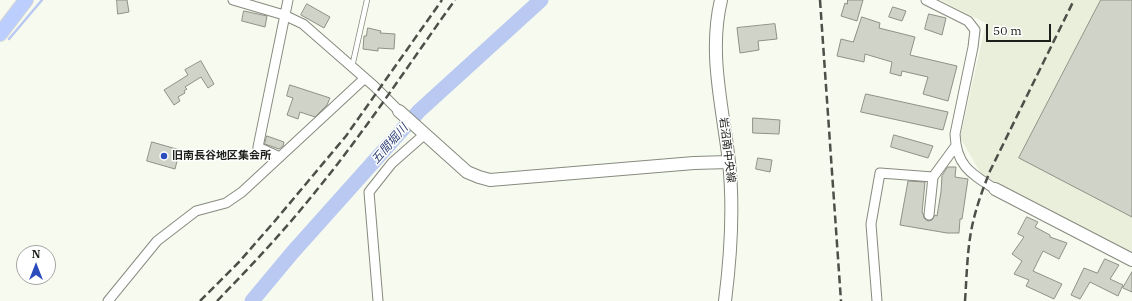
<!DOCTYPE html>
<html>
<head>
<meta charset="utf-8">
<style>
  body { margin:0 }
  #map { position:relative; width:1132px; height:301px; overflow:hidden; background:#f7faee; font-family:"IBM Plex Serif",serif }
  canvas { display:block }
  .north { position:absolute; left:16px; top:245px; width:40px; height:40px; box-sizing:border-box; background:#fff; border:1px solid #a5a5a3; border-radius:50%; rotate:0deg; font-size:11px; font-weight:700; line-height:16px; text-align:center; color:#1d1f1a }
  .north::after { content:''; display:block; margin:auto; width:14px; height:18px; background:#2d4cbc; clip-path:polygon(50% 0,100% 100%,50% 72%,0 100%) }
  .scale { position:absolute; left:986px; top:24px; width:65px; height:18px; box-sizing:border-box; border:2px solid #1d1f1a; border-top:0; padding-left:5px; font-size:12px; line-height:14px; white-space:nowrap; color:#1d1f1a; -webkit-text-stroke:3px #fff; paint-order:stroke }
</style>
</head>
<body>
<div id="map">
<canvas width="1132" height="301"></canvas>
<div class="north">N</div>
<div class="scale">50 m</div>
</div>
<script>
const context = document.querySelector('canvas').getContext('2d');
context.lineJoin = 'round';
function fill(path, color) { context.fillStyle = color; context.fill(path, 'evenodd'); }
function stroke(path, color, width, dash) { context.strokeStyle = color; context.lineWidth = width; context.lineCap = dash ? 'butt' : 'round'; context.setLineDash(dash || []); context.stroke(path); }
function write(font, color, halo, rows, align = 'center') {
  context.font = font + ' "IBM Plex Serif","Noto Sans JP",serif'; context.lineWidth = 3; context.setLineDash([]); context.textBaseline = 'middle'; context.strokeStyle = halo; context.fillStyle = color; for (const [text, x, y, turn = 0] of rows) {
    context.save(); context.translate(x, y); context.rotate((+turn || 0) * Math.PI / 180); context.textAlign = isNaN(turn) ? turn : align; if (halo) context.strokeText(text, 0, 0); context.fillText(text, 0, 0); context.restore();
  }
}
const built = new Path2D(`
  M 940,0 L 1132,0 L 1132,254 L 982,175 L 960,138 L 986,23 Z`);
const stream = new Path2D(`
  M 9,39 L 42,0`);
const river = new Path2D(`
  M 252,301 L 292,253 L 419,111 L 541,0`);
const building = new Path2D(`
  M 117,0 L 127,0 L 129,12 L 118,14 Z
  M 848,0 L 863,0 L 857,21 L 841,16 L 845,3 L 847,4 Z
  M 1101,0 L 1132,0 L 1132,217 L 1019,158 Z
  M 307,4 L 330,17 L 324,28 L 301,15 Z
  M 893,7 L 906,11 L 902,21 L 889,17 Z
  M 244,11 L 267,16 L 265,27 L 242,21 Z
  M 929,14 L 946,18 L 942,35 L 925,29 Z
  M 862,17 L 880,23 L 879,28 L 915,37 L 910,55 L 957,66 L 948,101 L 923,94 L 928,77 L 902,71 L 901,76 L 890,73 L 892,62 L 865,54 L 864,62 L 837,56 L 841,39 L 853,42 Z
  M 775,24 L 777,39 L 758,41 L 759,50 L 740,53 L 737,28 Z
  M 368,28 L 381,31 L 380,33 L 395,34 L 394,49 L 378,48 L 378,51 L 363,49 L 364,36 L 366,36 Z
  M 201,61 L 214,84 L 208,88 L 201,77 L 185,87 L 187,89 L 184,91 L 185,93 L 178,97 L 180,101 L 174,105 L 164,90 L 188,75 L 185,70 Z
  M 290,85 L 330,98 L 327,105 L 315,117 L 300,112 L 298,119 L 287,115 L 293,98 L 287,96 Z
  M 866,94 L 948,112 L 943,130 L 861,112 Z
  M 753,118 L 780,120 L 779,134 L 753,133 Z
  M 894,135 L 933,146 L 928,158 L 891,147 Z
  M 267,136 L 284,142 L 283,146 L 279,149 L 265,144 Z
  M 152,142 L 180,150 L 175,169 L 147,161 Z
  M 758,158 L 772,160 L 770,172 L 756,169 Z
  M 948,167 L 956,167 L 955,177 L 968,179 L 962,219 L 960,219 L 959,233 L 947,233 L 900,225 L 908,181 L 925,182 L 922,213 L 923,213 L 924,218 L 928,221 L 932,220 L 935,215 L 937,216 L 941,192 L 942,176 Z
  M 1027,217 L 1038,222 L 1035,227 L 1050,235 L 1050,237 L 1067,243 L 1059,259 L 1043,251 L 1033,271 L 1062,284 L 1054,299 L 1026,286 L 1029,280 L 1014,274 L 1022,261 L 1012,254 L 1024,237 L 1018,234 Z
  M 1105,259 L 1119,265 L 1110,279 L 1123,285 L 1118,296 L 1090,282 L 1080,299 L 1071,295 L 1084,268 L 1097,273 Z
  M 1132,272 L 1132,292 L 1123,288 Z`);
const lane = new Path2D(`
  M 352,67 L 367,0`);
const street = new Path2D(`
  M 233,0 L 284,15 L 303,24 L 374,86 L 399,111
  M 926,0 L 968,21 L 975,30 L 973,47 L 955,134 C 956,165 970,173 995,189
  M 280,157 L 258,147 L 288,0
  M 929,215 L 933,177
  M 108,301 L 157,241 L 196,211 L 226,203 L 242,192 L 365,78
  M 378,301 L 369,192 L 392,163 L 425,134
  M 877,301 L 871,224 L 880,173 L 933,177 L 955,147`);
const secondary = new Path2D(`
  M 721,0 C 708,54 723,108 729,162 C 734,209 731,254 725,301
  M 399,111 L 467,172 L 479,177 L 490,180 L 694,163 L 729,162
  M 995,189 L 1132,260`);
const primary = new Path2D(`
  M 0,34 L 26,0`);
const rail = new Path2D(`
  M 820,0 L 841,301
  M 200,301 L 239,262 L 274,222 L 346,136 L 442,0
  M 217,301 C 251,266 285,230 316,191 C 366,130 409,64 455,0
  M 965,301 C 967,273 967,245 974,218 C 978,202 984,186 990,171 L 1074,0`);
const markers = [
  [164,156,4,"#2d4cbc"]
];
const streetNames = [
  ["岩沼南中央線",727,150,83]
];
const poiNames = [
  ["旧南長谷地区集会所",172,156]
];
const waterNames = [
  ["五間堀川",390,144,-49]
];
fill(built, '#eaefdb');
stroke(stream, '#b9c9f1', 2.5);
stroke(river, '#b9c9f1', 15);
fill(building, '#d0d3c7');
stroke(building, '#8e9186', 1);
stroke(lane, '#878a7f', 6);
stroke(street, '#878a7f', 11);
stroke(secondary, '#878a7f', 14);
stroke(primary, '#d6d7d6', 16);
stroke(lane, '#fff', 4.5);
stroke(street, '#fff', 9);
stroke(secondary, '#fff', 12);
stroke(primary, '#bbcefe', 14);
stroke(rail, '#4d4f49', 2.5, [8, 4]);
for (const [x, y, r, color] of markers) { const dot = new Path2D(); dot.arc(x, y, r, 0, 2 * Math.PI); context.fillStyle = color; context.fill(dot); stroke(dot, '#fff', 1.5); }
write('11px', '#1d1f1a', '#fff', streetNames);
write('bold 11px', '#1d1f1a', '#fff', poiNames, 'left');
write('italic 12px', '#324577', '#fff', waterNames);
</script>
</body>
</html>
